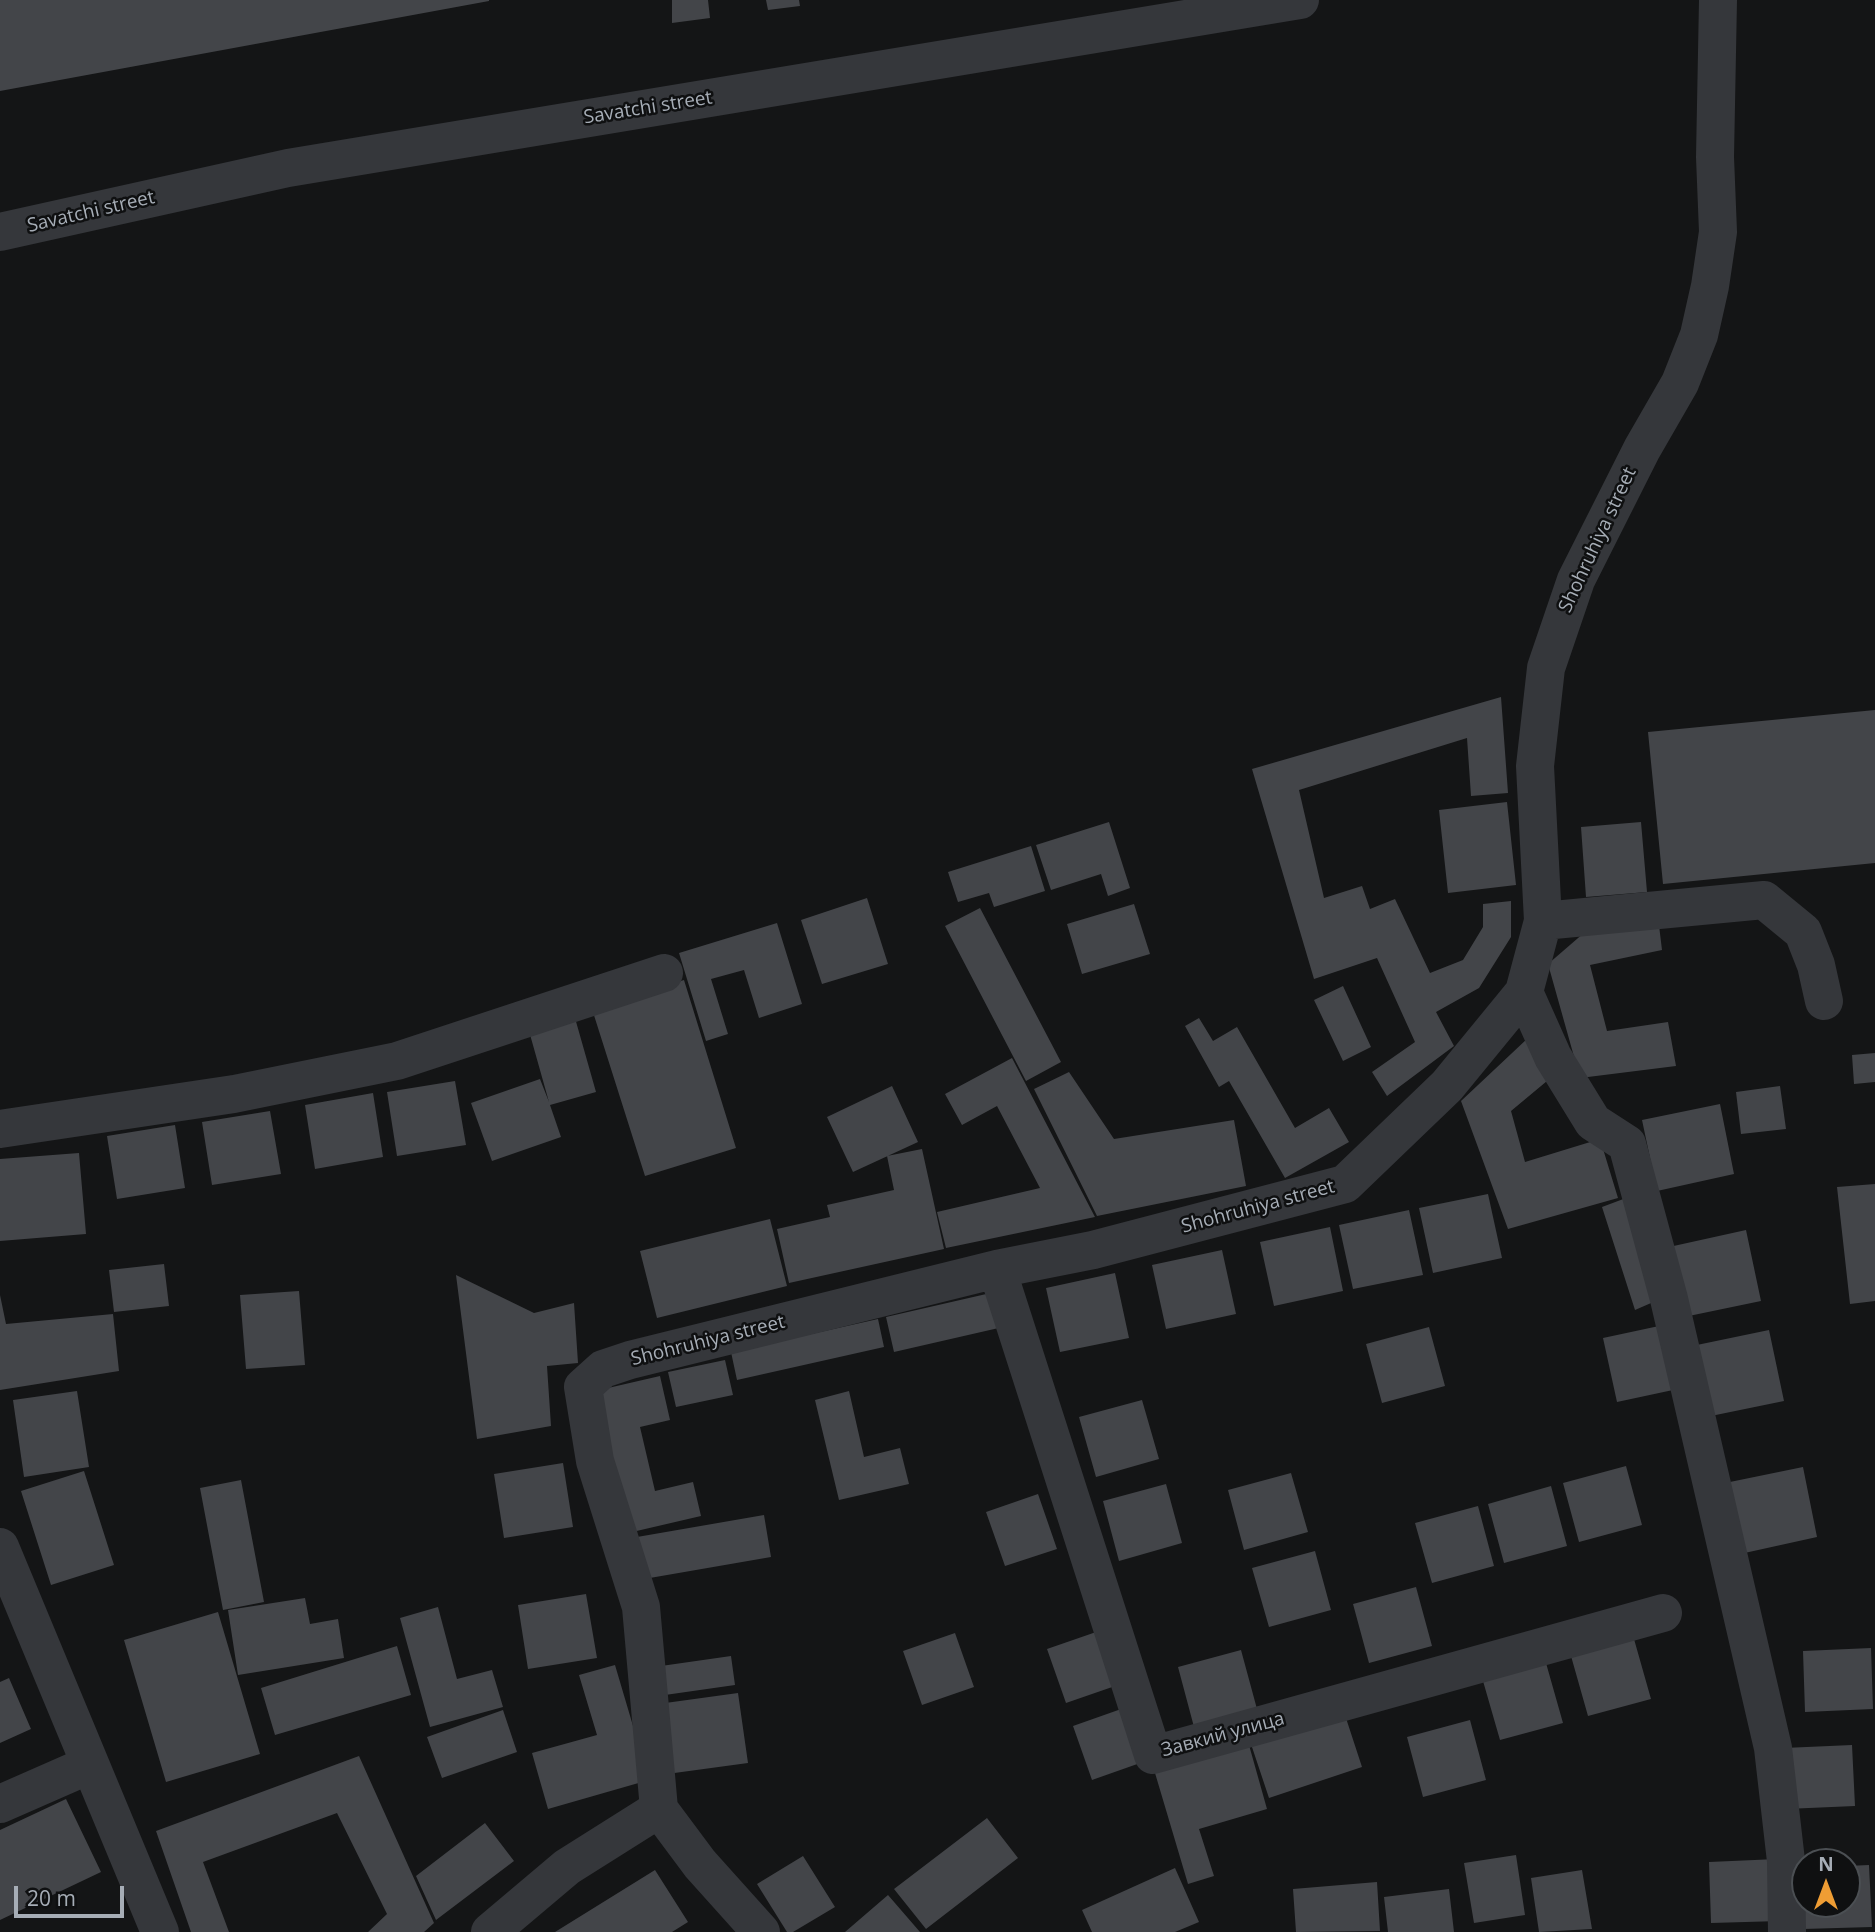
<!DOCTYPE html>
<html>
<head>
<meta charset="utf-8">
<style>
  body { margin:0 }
  #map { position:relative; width:1875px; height:1932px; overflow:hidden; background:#141516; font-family:"Open Sans",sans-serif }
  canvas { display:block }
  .north { position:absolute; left:1791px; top:1848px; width:70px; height:70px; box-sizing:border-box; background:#0f1011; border:2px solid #4b4f53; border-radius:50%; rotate:0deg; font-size:19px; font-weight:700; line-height:28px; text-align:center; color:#a6adb6 }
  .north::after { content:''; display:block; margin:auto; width:24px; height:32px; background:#ef9d34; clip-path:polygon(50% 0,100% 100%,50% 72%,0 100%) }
  .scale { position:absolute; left:14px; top:1886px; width:110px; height:32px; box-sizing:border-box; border:4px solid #a6adb6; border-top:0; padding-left:9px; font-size:21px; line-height:24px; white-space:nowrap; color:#a6adb6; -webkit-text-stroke:5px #0f1011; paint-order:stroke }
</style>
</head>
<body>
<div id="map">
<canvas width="1875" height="1932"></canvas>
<div class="north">N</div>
<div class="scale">20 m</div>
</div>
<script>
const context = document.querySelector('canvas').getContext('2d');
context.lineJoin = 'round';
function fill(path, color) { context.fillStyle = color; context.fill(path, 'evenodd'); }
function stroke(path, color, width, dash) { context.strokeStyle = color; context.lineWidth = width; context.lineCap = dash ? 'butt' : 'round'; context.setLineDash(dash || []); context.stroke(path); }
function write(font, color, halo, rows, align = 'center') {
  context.font = font + ' "Open Sans",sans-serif'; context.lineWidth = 5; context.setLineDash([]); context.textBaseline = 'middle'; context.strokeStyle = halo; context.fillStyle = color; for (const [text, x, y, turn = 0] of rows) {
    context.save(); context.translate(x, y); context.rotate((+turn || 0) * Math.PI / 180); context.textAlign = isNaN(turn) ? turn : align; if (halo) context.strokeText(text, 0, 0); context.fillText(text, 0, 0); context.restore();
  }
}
const building = new Path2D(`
  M 0,0 L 489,0 L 489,1 L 0,91 Z
  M 672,0 L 708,0 L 710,18 L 672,23 Z
  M 766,0 L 799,0 L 800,6 L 768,10 Z
  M 1501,697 L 1508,793 L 1471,796 L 1467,738 L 1299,790 L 1324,898 L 1362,886 L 1370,909 L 1395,899 L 1430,973 L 1463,960 L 1483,927 L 1483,904 L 1511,901 L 1511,937 L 1479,988 L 1436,1012 L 1454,1046 L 1387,1096 L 1372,1072 L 1415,1042 L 1377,958 L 1314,979 L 1252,769 Z
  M 1875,710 L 1875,863 L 1663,884 L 1648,732 Z
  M 1507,802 L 1516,885 L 1448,893 L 1439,810 Z
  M 1109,822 L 1130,888 L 1108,896 L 1101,874 L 1051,890 L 1036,845 Z
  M 1641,822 L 1647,892 L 1586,897 L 1581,827 Z
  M 1031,846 L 1045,891 L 994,907 L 989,893 L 958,902 L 948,872 Z
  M 867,898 L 888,964 L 822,984 L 801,920 Z
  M 1134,904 L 1150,954 L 1082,974 L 1067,924 Z
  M 980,908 L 1061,1062 L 1026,1081 L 945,926 Z
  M 1658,917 L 1662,950 L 1590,965 L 1607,1031 L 1668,1022 L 1676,1066 L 1580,1078 L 1548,964 L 1585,932 Z
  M 777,923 L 802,1004 L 759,1018 L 744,970 L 711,979 L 728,1034 L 706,1041 L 679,953 Z
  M 684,980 L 736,1148 L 645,1176 L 592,1009 Z
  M 1343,986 L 1371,1047 L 1343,1061 L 1314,1000 Z
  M 575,1018 L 596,1092 L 550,1105 L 561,1137 L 492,1161 L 471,1103 L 540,1079 L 549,1102 L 529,1031 Z
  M 1199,1018 L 1213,1041 L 1237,1027 L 1295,1128 L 1329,1108 L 1349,1142 L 1285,1178 L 1229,1081 L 1219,1087 L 1185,1026 Z
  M 1528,1038 L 1553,1076 L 1511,1111 L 1525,1162 L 1600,1139 L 1618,1198 L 1508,1229 L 1461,1101 Z
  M 1875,1053 L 1875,1082 L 1854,1084 L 1852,1055 Z
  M 1012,1058 L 1095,1217 L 946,1248 L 937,1212 L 1040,1188 L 997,1106 L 962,1125 L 945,1094 Z
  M 1069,1072 L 1114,1139 L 1234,1120 L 1246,1186 L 1097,1216 L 1034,1089 Z
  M 455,1081 L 466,1145 L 397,1156 L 387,1092 Z
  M 892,1086 L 918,1142 L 853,1172 L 827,1117 Z
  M 1780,1086 L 1786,1129 L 1741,1134 L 1736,1092 Z
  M 373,1093 L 383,1157 L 315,1169 L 305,1105 Z
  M 1720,1104 L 1734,1174 L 1657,1191 L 1642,1120 Z
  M 270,1111 L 281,1174 L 212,1185 L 202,1122 Z
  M 175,1125 L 185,1188 L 117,1199 L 107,1136 Z
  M 922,1149 L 944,1249 L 789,1283 L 777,1229 L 830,1217 L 827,1205 L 894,1190 L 887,1156 Z
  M 79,1153 L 86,1234 L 0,1241 L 0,1159 Z
  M 1875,1184 L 1875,1301 L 1850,1304 L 1837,1187 Z
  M 1488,1194 L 1502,1258 L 1433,1273 L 1419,1208 Z
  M 1626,1198 L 1658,1300 L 1635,1310 L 1602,1207 Z
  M 1409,1210 L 1423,1275 L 1353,1289 L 1339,1225 Z
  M 770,1219 L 787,1286 L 657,1318 L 640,1251 Z
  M 1330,1227 L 1343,1291 L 1274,1306 L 1260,1242 Z
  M 1746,1230 L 1761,1301 L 1684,1317 L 1669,1247 Z
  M 1222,1250 L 1236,1314 L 1166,1329 L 1152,1265 Z
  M 164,1264 L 169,1306 L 114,1312 L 109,1270 Z
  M 1115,1273 L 1129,1338 L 1060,1352 L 1046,1288 Z
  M 456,1275 L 534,1313 L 574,1303 L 578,1363 L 547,1366 L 551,1426 L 477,1439 Z
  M 299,1291 L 305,1365 L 246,1369 L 240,1295 Z
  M 995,1292 L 1003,1327 L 894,1352 L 886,1317 Z
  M 0,1295 L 6,1324 L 113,1314 L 119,1371 L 0,1390 Z
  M 878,1319 L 884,1347 L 737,1380 L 731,1352 Z
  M 1673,1323 L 1687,1387 L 1617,1402 L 1603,1338 Z
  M 1429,1327 L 1445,1386 L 1382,1403 L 1366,1344 Z
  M 1769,1330 L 1784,1401 L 1706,1417 L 1692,1346 Z
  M 725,1360 L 733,1395 L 676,1407 L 668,1372 Z
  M 660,1376 L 670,1420 L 640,1427 L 655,1491 L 693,1482 L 701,1516 L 628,1533 L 595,1391 Z
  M 77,1391 L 89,1467 L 24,1477 L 13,1400 Z
  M 849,1391 L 864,1457 L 900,1448 L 909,1484 L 839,1500 L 815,1400 Z
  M 1142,1400 L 1159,1459 L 1096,1477 L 1079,1417 Z
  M 563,1463 L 573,1527 L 504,1538 L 494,1474 Z
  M 1626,1466 L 1642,1525 L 1579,1542 L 1563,1483 Z
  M 1803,1467 L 1817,1537 L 1740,1554 L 1725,1483 Z
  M 84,1471 L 114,1565 L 51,1585 L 21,1491 Z
  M 1291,1473 L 1308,1532 L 1244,1550 L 1228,1490 Z
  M 241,1480 L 264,1602 L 223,1610 L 200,1488 Z
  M 1166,1484 L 1182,1543 L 1119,1561 L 1103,1501 Z
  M 1551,1486 L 1567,1546 L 1504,1563 L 1488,1504 Z
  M 1038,1494 L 1057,1549 L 1005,1566 L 986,1512 Z
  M 1478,1506 L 1494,1566 L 1432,1583 L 1415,1523 Z
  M 764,1515 L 771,1557 L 644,1579 L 637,1537 Z
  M 1315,1551 L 1331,1610 L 1269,1627 L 1252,1568 Z
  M 1416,1587 L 1432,1646 L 1369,1663 L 1353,1604 Z
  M 586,1594 L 597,1658 L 528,1669 L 518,1605 Z
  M 305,1598 L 310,1624 L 338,1619 L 344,1658 L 238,1675 L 228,1610 Z
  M 438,1607 L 457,1679 L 492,1670 L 503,1707 L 430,1727 L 400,1618 Z
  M 218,1612 L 260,1754 L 166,1782 L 124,1640 Z
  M 1099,1631 L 1118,1685 L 1066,1703 L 1047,1649 Z
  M 955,1633 L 974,1687 L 922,1705 L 903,1651 Z
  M 1634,1639 L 1651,1699 L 1588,1716 L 1571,1656 Z
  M 397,1646 L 411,1695 L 275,1735 L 261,1688 Z
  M 1871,1648 L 1873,1709 L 1805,1712 L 1803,1651 Z
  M 1241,1650 L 1257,1709 L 1194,1727 L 1178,1667 Z
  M 731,1656 L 735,1685 L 658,1696 L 654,1667 Z
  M 1546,1663 L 1563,1723 L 1500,1740 L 1483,1681 Z
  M 615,1665 L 649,1780 L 548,1809 L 532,1753 L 597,1735 L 579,1675 Z
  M 9,1678 L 31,1729 L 0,1743 L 0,1682 Z
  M 738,1693 L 748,1763 L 667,1774 L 658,1704 Z
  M 1124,1708 L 1143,1762 L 1092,1780 L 1073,1726 Z
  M 503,1710 L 517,1752 L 442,1778 L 427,1737 Z
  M 1344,1712 L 1362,1767 L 1269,1798 L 1251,1744 Z
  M 1470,1720 L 1486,1780 L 1423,1797 L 1407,1737 Z
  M 1249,1745 L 1267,1809 L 1199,1829 L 1214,1876 L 1188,1884 L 1155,1773 Z
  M 1852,1745 L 1855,1806 L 1786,1809 L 1784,1748 Z
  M 359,1756 L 434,1923 L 424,1932 L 368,1932 L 387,1914 L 337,1813 L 203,1862 L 229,1932 L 191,1932 L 156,1831 Z
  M 66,1799 L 101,1872 L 0,1920 L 0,1830 Z
  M 987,1818 L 1018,1858 L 926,1929 L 894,1889 Z
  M 485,1823 L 514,1861 L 436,1920 L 416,1876 Z
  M 1516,1855 L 1525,1915 L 1474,1923 L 1464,1863 Z
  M 803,1856 L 835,1907 L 793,1932 L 787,1932 L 757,1884 Z
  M 1777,1859 L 1780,1921 L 1711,1923 L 1709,1862 Z
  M 1869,1865 L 1872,1927 L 1803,1929 L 1805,1904 L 1847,1904 L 1847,1866 Z
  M 1175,1868 L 1199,1922 L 1175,1932 L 1092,1932 L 1082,1910 Z
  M 655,1870 L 688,1922 L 672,1932 L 555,1932 Z
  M 1582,1870 L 1592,1929 L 1539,1932 L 1531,1878 Z
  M 1377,1882 L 1380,1931 L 1296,1932 L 1293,1889 Z
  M 1449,1889 L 1454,1932 L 1388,1932 L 1384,1897 Z
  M 888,1895 L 920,1932 L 845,1932 Z`);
const minor = new Path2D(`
  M 0,232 L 288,168 L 1300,0
  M 1543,921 L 1764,900 L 1803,932 L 1816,965 L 1824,1001
  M 1524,992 L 1553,1057 L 1593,1122 L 1627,1144 L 1669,1299 L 1773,1748 L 1786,1861 L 1787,1932
  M 0,1129 L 234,1094 L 397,1061 L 664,973
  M 997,1269 L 1153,1755 L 1663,1613
  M 0,1547 L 160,1932
  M 0,1804 L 89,1765
  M 659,1809 L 700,1864 L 761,1932
  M 490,1932 L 567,1867 L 659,1809 L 641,1607 L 595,1461 L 583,1387 L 603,1369 L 630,1360 L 997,1269 L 1093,1250 L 1345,1184 L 1447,1086 L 1524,992 L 1543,921 L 1535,766 L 1546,668 L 1576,580 L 1642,449 L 1680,383 L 1699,335 L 1710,286 L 1718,232 L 1715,157 L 1718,0`);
const streetNames = [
  ["Savatchi street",648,108,-9],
  ["Savatchi street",91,212,-13],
  ["Shohruhiya street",1598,540,-65],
  ["Shohruhiya street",1258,1207,-15],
  ["Shohruhiya street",708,1341,-14],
  ["Завкий улица",1223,1735,-15]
];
fill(building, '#434549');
stroke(minor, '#35373b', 38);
write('19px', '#a6adb6', '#0f1011', streetNames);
</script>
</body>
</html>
